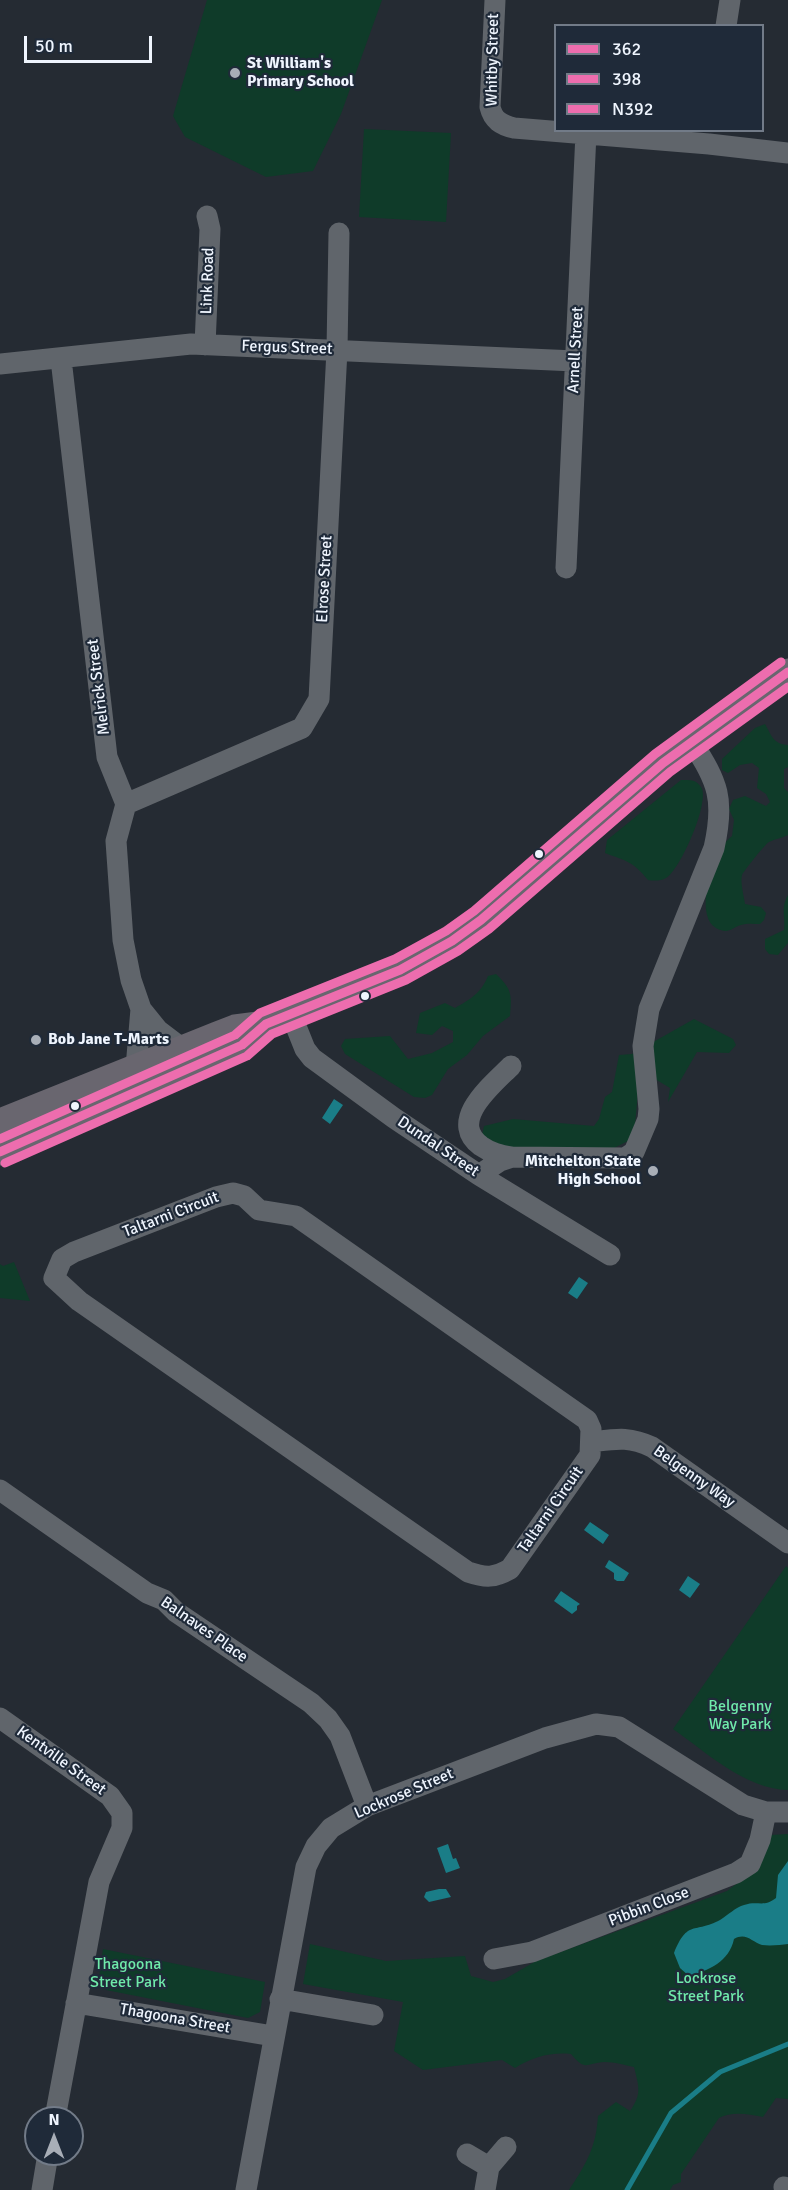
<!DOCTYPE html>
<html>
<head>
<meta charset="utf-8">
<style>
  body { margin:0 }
  #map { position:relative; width:788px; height:2190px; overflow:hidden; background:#252b33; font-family:Signika,sans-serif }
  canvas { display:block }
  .legend { position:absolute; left:554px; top:24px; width:210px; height:108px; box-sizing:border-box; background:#1f2a39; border:2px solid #727b88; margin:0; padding:8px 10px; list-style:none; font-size:18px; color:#eff5fe }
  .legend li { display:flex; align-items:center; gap:12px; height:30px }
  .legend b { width:30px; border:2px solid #727b88 }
  .north { position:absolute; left:24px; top:2106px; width:60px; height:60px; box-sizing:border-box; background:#1f2a39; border:2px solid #727b88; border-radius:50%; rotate:0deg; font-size:16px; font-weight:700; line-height:24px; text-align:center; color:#eff5fe }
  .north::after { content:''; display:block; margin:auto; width:21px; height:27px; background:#a8aeb7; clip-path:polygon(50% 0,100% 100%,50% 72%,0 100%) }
  .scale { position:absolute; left:24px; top:36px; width:128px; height:27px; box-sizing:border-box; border:3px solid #eff5fe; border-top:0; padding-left:8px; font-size:18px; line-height:21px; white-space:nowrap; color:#eff5fe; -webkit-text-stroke:4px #1f2a39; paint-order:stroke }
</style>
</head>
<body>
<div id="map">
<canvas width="788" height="2190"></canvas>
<ul class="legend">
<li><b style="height:8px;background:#ed6dae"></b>362</li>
<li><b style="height:8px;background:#ed6dae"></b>398</li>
<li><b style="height:8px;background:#ed6dae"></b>N392</li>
</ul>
<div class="north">N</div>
<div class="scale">50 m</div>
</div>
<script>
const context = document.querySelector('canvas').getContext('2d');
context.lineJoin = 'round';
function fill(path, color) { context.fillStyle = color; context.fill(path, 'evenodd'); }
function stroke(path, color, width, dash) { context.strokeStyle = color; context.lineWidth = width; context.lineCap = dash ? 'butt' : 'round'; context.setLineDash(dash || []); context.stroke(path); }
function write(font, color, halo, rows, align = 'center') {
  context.font = font + ' Signika,sans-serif'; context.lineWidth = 4.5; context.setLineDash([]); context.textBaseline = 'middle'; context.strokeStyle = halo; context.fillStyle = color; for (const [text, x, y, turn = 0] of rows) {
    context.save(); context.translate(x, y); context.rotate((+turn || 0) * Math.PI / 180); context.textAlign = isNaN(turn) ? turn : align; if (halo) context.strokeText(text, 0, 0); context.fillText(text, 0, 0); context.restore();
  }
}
const green = new Path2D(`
  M 207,0 L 382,0 L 341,114 L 313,171 L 266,177 L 185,137 L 173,116 Z
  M 364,129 L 451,133 L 446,222 L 359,217 Z
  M 765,724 C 772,736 773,744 788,745 L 788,767 L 784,769 L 784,788 L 788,792 L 788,835 C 782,838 775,839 769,842 C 766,843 743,872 742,875 C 740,883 744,896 745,904 L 761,907 L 766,913 L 764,920 L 760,924 C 754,924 747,923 741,925 C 731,928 729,935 716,928 C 697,917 709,873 715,858 C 719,849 725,842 732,836 L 734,820 L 729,809 L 733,800 L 745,796 L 766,806 L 770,802 L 766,794 L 757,788 L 759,768 L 752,763 L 740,765 L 728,773 L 722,770 L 722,759 L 755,728 Z
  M 681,780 C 689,780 696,779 701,787 C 711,800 680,871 666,878 C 661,881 654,881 648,880 C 633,861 626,861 605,853 L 607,840 Z
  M 788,895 L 788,943 L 778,955 L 769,954 L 765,949 L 765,939 L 784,930 C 786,916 780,909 788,895 Z
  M 496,974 C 512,989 512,995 510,1016 L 483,1036 L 467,1055 L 448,1069 L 432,1095 L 425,1098 L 414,1097 L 345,1054 L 341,1046 L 345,1039 L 390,1036 L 408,1059 L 432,1053 L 453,1042 L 453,1031 L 442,1026 L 432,1035 L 416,1033 L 420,1013 L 445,1003 L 455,1008 C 471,999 481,993 488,976 Z
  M 694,1019 L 733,1039 L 736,1045 L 729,1053 L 697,1052 L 668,1102 L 670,1088 L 655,1079 L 639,1080 L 635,1125 L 628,1141 L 614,1148 L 501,1148 L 482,1135 L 484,1126 L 513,1119 L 594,1126 L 599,1119 L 605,1097 L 612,1092 L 619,1055 L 632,1054 Z
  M 14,1262 L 30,1301 L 0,1298 L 0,1264 L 3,1266 Z
  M 786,1566 L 788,1568 L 788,1790 C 745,1789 706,1752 673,1729 Z
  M 788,1834 L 788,2099 L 776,2098 L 763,2117 C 748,2114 732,2111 719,2118 L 681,2174 L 681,2182 L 673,2185 L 670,2190 L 569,2190 C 586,2164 596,2148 598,2116 L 616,2102 L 630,2111 C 642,2094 639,2087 634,2067 C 625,2065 614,2062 605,2062 C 585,2063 586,2072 571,2054 C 550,2052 533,2057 515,2068 L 502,2060 L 423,2070 L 394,2051 L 403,2002 L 303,1984 L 310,1944 L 386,1961 L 465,1956 L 471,1976 L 493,1982 L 505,1979 L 536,1961 L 727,1891 L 743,1879 L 771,1835 Z
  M 103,1949 L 265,1982 L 260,2012 L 248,2018 L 106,1990 L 98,1984 Z`);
const water = new Path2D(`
  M 334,1099 L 343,1105 L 330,1124 L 322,1118 Z
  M 579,1277 L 588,1283 L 577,1299 L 568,1293 Z
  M 590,1522 L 609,1535 L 603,1544 L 584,1530 Z
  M 609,1560 L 629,1573 L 624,1581 L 617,1581 L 614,1579 L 614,1573 L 605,1567 Z
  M 688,1576 L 700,1584 L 690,1598 L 679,1590 Z
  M 561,1591 L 580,1604 L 577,1606 L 577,1610 L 572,1614 L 554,1601 Z
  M 448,1844 L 453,1859 L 456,1858 L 460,1868 L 446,1873 L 437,1848 Z
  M 788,1861 L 788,1944 C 781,1945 770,1946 762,1945 C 752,1942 746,1932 734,1939 C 729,1962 709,1970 689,1976 L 680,1968 L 674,1953 C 688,1919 694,1934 720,1920 C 728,1915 736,1907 744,1905 C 758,1900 763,1908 776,1898 L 778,1875 Z
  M 439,1889 L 446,1889 L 451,1897 L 429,1902 L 424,1897 L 426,1892 Z`);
const stream = new Path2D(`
  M 627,2190 L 671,2113 L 720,2072 L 788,2044`);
const minor = new Path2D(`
  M 495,0 L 490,107 C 493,120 501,125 514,128 L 709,144 L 788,153
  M 726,26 L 730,0
  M 205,345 L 210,229 L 207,216
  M 61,359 L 107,757 L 126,804 L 116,841 L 123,940 L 131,980 L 141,1009 L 158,1030 L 183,1049
  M 0,364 L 191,344 L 575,361
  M 566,568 L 586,133
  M 126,804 L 302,728 L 319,699 L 337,350 L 339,233
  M 291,1014 L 305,1049 L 312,1058 L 394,1118 L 479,1175 L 610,1255
  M 511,1066 C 492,1085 447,1121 481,1146 C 491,1153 500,1155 512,1157
  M 136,1068 L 141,1009
  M 479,1175 L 500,1161 L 512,1157 L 625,1158 L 634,1152 L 648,1119 L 649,1109 L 643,1046 L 649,1009 L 714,848 C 725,799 718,783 692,742
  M 233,1193 L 244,1196 L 259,1210 L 296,1216 L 587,1420 L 591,1429 L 590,1455 L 510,1569 C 494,1578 486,1578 468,1572 L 79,1301 L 54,1278 L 62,1259 L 74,1252 L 216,1197 Z
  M 591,1442 C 616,1439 629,1436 652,1447 L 788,1543
  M 0,1490 L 147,1593 L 164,1600 L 176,1612 L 311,1703 L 328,1719 L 340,1736 L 367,1806
  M 0,1718 L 110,1796 L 122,1813 L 122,1828 L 99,1882 L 55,2118
  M 494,1959 L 532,1952 L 736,1873 L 750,1864 L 760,1840 L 766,1812
  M 280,1999 L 373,2015
  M 76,2003 L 273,2036
  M 467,2154 L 489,2167 L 506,2147
  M 784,2187 L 788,2190
  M 42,2190 L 48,2154
  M 246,2190 L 306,1867 L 316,1846 L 331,1828 L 367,1806 L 545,1738 L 596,1724 L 619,1727 L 743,1805 L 766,1812 L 788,1812
  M 485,2190 L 489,2167`);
const major = new Path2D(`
  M 0,1122 L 217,1035 L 235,1028 L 266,1024 L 371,983 L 400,970 L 452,941 L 481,920 L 663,763 L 788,672
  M 0,1152 L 242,1045 L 258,1031`);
const bus1 = new Path2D(`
  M 0,1152 L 242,1045 L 266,1024 L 400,970 L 452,941 L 481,920 L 663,763 L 788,672`);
const bus2 = new Path2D(`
  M 5,1163 L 247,1056 L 272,1034 L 406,980 L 458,951 L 489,929 L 670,772 L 788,687`);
const bus3 = new Path2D(`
  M 0,1139 L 235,1035 L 260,1013 L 395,959 L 446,931 L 474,911 L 655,754 L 781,662`);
const markers = [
  [235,73,6,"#a8aeb7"],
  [539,854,5,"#eff5fe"],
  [365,996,5,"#eff5fe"],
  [36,1040,6,"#a8aeb7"],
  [75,1106,5,"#eff5fe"],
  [653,1171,6,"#a8aeb7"]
];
const streetNames = [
  ["Whitby Street",493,60,-89],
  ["Link Road",208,281,-88],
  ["Fergus Street",287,348,2],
  ["Arnell Street",576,350,-87],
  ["Elrose Street",325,579,-87],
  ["Melrick Street",99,687,-97],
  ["Dundal Street",438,1147,34],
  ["Taltarni Circuit",171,1215,-21],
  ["Belgenny Way",694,1477,35],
  ["Taltarni Circuit",551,1510,-55],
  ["Balnaves Place",204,1630,35],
  ["Kentville Street",61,1761,36],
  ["Lockrose Street",404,1794,-23],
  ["Pibbin Close",649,1907,-21],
  ["Thagoona Street",175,2019,10]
];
const poiNames = [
  ["St William's",247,64],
  ["Primary School",247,82],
  ["Bob Jane T-Marts",48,1040],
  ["Mitchelton State",641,1162,"right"],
  ["High School",641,1180,"right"]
];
const parkNames = [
  ["Belgenny",740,1707],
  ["Way Park",740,1725],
  ["Thagoona",128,1965],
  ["Street Park",128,1983],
  ["Lockrose",706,1979],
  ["Street Park",706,1997]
];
fill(green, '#0f3b29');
fill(water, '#1a7d87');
stroke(stream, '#1a7d87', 5);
stroke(minor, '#60656b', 21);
stroke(major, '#69666f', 27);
stroke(bus1, '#ed6dae', 9);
stroke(bus2, '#ed6dae', 9);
stroke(bus3, '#ed6dae', 9);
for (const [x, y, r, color] of markers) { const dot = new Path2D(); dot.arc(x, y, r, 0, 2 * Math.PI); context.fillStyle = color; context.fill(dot); stroke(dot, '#1f2a39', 2); }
write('16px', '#eff5fe', '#1f2a39', streetNames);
write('bold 16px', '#eff5fe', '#1f2a39', poiNames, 'left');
write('16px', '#6feaaa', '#1f2a39', parkNames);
</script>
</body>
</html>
